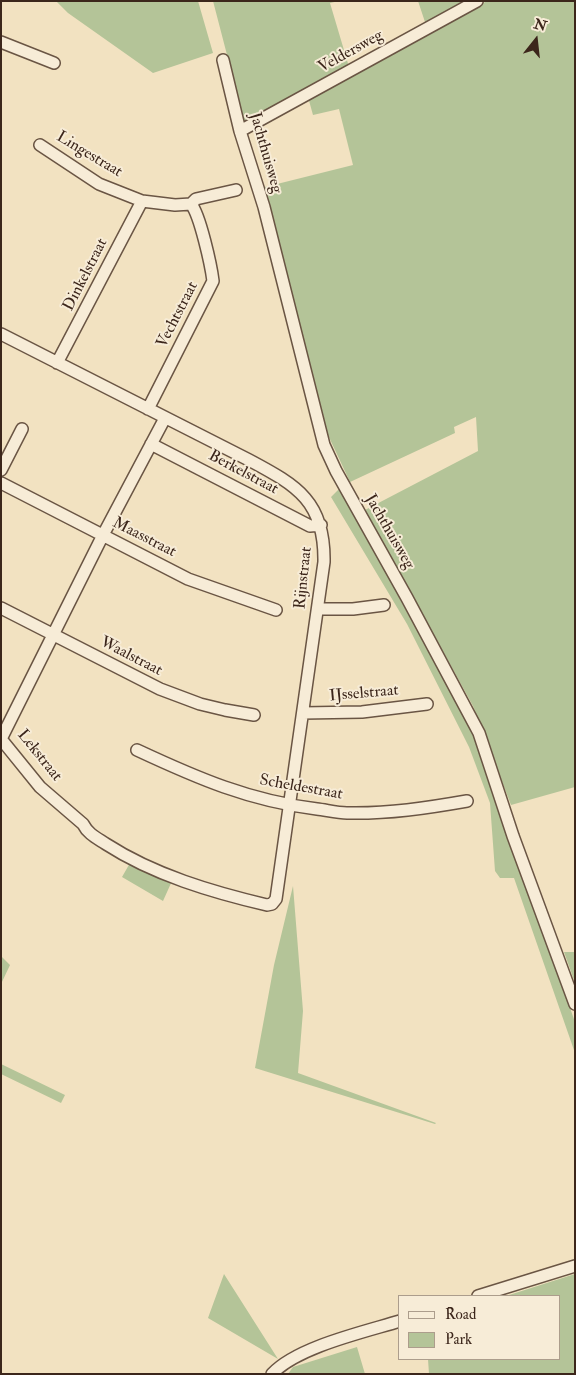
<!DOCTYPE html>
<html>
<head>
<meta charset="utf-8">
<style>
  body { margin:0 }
  #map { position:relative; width:576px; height:1375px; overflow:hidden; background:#f2e2c1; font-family:"IM FELL Double Pica",serif }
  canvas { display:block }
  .frame { position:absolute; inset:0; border:2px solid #3c261b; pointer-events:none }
  .legend { position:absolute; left:398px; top:1295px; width:162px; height:65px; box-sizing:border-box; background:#f7ecd7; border:1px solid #ac9d8c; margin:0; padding:6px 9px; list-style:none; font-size:15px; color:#3c261b }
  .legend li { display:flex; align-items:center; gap:10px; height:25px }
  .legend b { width:25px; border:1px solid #ac9d8c }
  .north { position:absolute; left:511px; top:15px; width:50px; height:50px; -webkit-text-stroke:4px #f7ecd7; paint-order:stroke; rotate:16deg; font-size:14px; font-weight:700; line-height:20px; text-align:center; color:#3c261b }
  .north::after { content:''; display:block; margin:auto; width:18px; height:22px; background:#3c261b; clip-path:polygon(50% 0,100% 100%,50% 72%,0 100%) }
</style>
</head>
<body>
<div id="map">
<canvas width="576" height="1375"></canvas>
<div class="frame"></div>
<ul class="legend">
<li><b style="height:6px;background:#f7ecd7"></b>Road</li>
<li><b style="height:14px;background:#b4c498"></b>Park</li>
</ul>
<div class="north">N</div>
</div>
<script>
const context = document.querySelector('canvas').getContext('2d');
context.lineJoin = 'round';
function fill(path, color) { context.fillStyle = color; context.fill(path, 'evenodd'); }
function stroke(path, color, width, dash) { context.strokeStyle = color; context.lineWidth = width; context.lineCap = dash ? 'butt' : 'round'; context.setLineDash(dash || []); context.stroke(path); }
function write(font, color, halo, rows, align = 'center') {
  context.font = font + ' "IM FELL Double Pica",serif'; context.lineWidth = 4; context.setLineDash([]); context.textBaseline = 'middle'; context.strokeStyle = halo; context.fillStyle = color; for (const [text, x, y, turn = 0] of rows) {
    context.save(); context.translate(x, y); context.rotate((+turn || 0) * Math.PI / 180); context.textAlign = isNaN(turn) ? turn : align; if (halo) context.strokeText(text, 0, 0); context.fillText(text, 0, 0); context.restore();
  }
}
const green = new Path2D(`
  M 56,1 L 198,1 L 213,53 L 153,73 L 68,13 Z
  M 213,1 L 339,1 L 330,3 L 349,67 L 245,124 Z
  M 418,1 L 470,1 L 426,25 Z
  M 487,1 L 575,1 L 575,787 L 511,805 L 473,706 L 365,510 L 478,451 L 476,417 L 454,427 L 455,433 L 350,482 L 328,435 L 309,370 L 261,188 L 353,165 L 339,109 L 313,115 L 308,97 Z
  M 340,488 L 473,734 L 575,1022 L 575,1053 L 514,878 L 500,878 L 495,871 L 490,803 L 469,747 L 407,624 L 331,497 Z
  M 130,863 L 172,881 L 163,901 L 122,877 Z
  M 293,886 L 303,1011 L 298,1073 L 436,1123 L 435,1124 L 255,1068 L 274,965 Z
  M 564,952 L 575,952 L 575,983 Z
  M 1,956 L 10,965 L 1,984 Z
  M 1,1064 L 65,1095 L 61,1103 L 1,1074 Z
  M 224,1274 L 278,1359 L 208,1318 Z
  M 575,1274 L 575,1374 L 429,1374 L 428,1359 L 560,1359 L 560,1296 L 506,1296 Z
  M 357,1347 L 365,1374 L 288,1374 L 293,1367 Z`);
const minor = new Path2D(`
  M 1,42 L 54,63
  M 223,60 L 240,131 L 264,207 L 324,445 L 336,471 L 407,598 L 479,733 L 513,836 L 575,1004
  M 240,131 L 477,1
  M 40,145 L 99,184 L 142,201 L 175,205 L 191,204 L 196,199 L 236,190
  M 1,334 L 249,460 C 298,486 325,502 324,562 L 276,899 L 272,904 L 267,905 C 212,892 154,875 106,844 C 97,838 88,834 83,824 L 40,787 L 1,739 L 103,535 L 165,418
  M 57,363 L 142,201
  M 148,409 L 213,281 C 211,265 200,215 191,204
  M 151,444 L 310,526 L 321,525
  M 1,470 L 22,429
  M 1,483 L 188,579 L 276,610
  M 1,608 L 160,689 L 200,704 L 225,710 L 254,715
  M 318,609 L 353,609 L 384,605
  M 303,713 L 362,712 L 427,704
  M 137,750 C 197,778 250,801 317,809 C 326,810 337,813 347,813 C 388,814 427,808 467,801
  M 478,1296 L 575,1266
  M 272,1374 C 297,1347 364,1332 400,1321`);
const streetNames = [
  ["Veldersweg",351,52,-29],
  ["Jachthuisweg",265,153,74],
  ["Lingestraat",89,155,31],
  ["Dinkelstraat",86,275,-63],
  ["Vechtstraat",178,315,-63],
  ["Berkelstraat",243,473,28],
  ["Jachthuisweg",389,532,60],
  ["Maasstraat",144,538,27],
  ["Rijnstraat",304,578,-84],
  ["Waalstraat",131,657,27],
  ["IJsselstraat",364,694,-5],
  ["Lekstraat",39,756,51],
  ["Scheldestraat",301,788,10]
];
fill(green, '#b4c498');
stroke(minor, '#6a5544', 14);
stroke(minor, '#f7ecd7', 11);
write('16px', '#3c261b', '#f7ecd7', streetNames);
</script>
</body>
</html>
